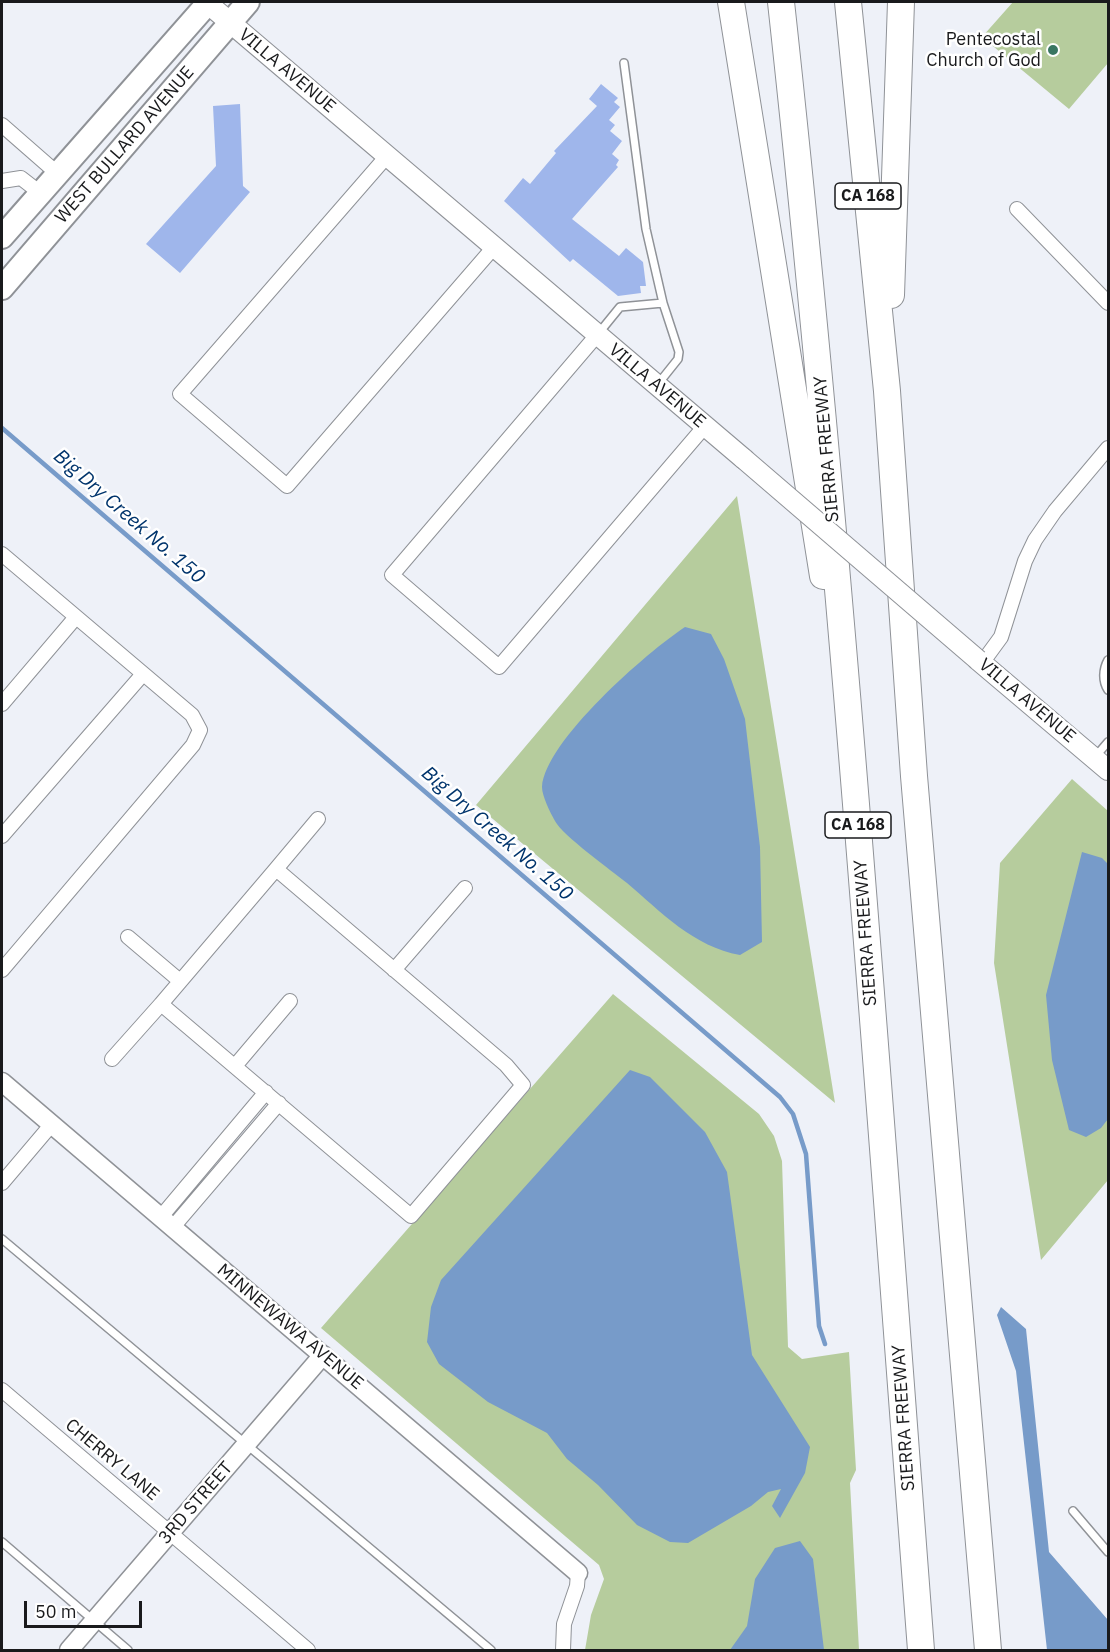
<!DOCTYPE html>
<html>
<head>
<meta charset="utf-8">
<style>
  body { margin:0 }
  #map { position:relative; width:1110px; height:1652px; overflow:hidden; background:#eef1f8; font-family:"IBM Plex Sans",sans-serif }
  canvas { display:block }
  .frame { position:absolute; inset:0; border:3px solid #191a1c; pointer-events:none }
  .scale { position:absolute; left:24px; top:1601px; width:118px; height:27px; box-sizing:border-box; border:3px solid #191a1c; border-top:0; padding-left:8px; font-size:18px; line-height:21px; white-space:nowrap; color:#191a1c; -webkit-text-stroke:4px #fff; paint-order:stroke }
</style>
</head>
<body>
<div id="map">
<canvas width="1110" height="1652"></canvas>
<div class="frame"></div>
<div class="scale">50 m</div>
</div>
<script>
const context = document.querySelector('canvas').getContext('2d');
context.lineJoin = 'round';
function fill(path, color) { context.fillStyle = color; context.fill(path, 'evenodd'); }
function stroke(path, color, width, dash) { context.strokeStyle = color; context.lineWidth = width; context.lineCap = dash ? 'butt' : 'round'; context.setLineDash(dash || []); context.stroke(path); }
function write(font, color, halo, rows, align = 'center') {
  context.font = font + ' "IBM Plex Sans",sans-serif'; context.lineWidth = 5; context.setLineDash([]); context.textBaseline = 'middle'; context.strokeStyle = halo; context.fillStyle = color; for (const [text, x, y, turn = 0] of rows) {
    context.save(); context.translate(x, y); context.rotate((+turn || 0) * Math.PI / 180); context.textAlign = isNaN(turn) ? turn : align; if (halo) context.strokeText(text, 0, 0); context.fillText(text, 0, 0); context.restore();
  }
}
const green = new Path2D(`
  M 1013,2 L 1108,2 L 1108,63 L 1069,109 L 982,37 Z
  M 737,496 L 835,1103 L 476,805 Z
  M 1072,779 L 1108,811 L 1108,1180 L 1041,1260 L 994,963 L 1000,863 Z
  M 613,994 L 759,1114 L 774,1136 L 782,1161 L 788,1347 L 802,1359 L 849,1352 L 856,1470 L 850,1483 L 859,1650 L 585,1650 L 591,1615 L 604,1579 L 599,1565 L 321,1328 Z`);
const water = new Path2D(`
  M 685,627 L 711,634 L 724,659 L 745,719 L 760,847 L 762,942 L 740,955 C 694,947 661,912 627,883 C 612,871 562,835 555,821 C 550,812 542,796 542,787 C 545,741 647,652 685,627 Z
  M 1082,852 L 1102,858 L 1108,864 L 1108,1119 L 1101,1128 L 1086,1137 L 1069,1130 L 1052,1060 L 1046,995 Z
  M 630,1070 L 650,1077 L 705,1132 L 727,1172 L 752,1355 L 810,1447 L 805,1473 L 780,1518 L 772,1506 L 781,1489 L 768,1492 L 751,1506 L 688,1543 L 670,1542 L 637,1525 L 598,1485 L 567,1459 L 547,1433 L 488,1402 L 439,1364 L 427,1342 L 431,1307 L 441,1280 Z
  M 1001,1307 L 1026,1329 L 1049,1552 L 1108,1620 L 1108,1650 L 1047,1650 L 1016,1371 L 997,1315 Z
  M 800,1541 L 813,1559 L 824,1650 L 730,1650 L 747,1626 L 755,1579 L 775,1548 Z`);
const stream = new Path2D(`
  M 2,428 L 780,1097 L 793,1114 L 806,1154 L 819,1326 L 825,1344`);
const building = new Path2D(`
  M 601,84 L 618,98 L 614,102 L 620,107 L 609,120 L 615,125 L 610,131 L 622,141 L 612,154 L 619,160 L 616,165 L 618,167 L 572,219 L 619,256 L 626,248 L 643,262 L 646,286 L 640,286 L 641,293 L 618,296 L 573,259 L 570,262 L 504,201 L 523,178 L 530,184 L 556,153 L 554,151 L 597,106 L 589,99 Z
  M 240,104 L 243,186 L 250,192 L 180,273 L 146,244 L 216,166 L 213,106 Z`);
const service = new Path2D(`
  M 624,63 L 646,229 L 663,303
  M 598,334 L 620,307 L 663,303 L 679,352 L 678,359 L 658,384
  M 1108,660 C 1103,669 1102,681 1108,690
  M 1096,756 L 1108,742
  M 2,1239 L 491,1650
  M 1073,1511 L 1108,1552
  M 2,1542 L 128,1650`);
const minor = new Path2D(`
  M 2,125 L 58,174
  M 387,156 L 180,394 L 287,486 L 494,247
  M 2,181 L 21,178 L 39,192
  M 1017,209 L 1108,303
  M 597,335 L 392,575 L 499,667 L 705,426
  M 2,554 L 192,715 L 200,730 L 193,745 L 2,970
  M 982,663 L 1001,637 L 1025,561 L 1035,540 L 1055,511 L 1108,448
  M 2,704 L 76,617
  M 2,836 L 143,674
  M 276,869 L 506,1065 L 523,1085 L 411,1216 L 161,1004 Z
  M 276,869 L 318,819
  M 128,937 L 180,981
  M 394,970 L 465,888
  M 112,1059 L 161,1004
  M 235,1066 L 290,1001
  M 2,1183 L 52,1124
  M 160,1218 L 266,1092
  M 173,1227 L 279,1103
  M 2,1390 L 308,1650
  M 563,1650 L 564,1624 L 577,1586 L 578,1573`);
const tertiary = new Path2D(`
  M 2,1082 L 578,1573
  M 69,1650 L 323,1355`);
const secondary = new Path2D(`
  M 206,2 L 744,459
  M 978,660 L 1108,770`);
const primary = new Path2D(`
  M 2,237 L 209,2
  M 2,288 L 248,2`);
const motorway = new Path2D(`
  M 731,2 L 823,576
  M 781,2 C 841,550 879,1100 921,1650
  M 848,2 L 887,391 L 914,776 L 988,1650
  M 891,295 L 901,2`);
const secondaryBridge = new Path2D(`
  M 744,459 L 978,660`);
const markers = [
  [1053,50,6,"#397662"]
];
const shields = [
  [868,196,66],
  [858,825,66]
];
const shieldNames = [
  ["CA 168",868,196],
  ["CA 168",858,825]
];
const poiNames = [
  ["Pentecostal",1041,40],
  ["Church of God",1041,61]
];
const streetNames = [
  ["VILLA AVENUE",287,71,40],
  ["WEST BULLARD AVENUE",125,145,-49],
  ["VILLA AVENUE",657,386,40],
  ["SIERRA FREEWAY",827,449,-95],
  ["VILLA AVENUE",1027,701,40],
  ["SIERRA FREEWAY",866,933,-94],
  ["MINNEWAWA AVENUE",290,1327,40],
  ["SIERRA FREEWAY",904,1418,-94],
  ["CHERRY LANE",112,1460,40],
  ["3RD STREET",196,1503,-49]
];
const waterNames = [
  ["Big Dry Creek No. 150",129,517,41],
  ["Big Dry Creek No. 150",497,834,41]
];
fill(green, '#b6cc9d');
fill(water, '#779bc9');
stroke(stream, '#779bc9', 4.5);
fill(building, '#9fb6eb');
stroke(service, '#8f9297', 10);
stroke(minor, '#8f9297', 16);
stroke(tertiary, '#8f9297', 21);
stroke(secondary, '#8f9297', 22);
stroke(primary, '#8f9297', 26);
stroke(motorway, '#8f9297', 28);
stroke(service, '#fff', 7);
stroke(minor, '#fff', 14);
stroke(tertiary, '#fff', 18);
stroke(secondary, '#fff', 20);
stroke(primary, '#fff', 22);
stroke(motorway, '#fff', 26);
stroke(secondaryBridge, '#8f9297', 22, []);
stroke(secondaryBridge, '#fff', 20);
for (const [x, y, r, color] of markers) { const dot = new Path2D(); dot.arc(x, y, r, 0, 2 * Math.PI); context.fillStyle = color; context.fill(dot); stroke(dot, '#fff', 2); }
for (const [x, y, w] of shields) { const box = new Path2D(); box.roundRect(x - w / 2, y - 13, w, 26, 4.5); context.fillStyle = '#fff'; context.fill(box); stroke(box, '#191a1c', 1.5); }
write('bold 16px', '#191a1c', null, shieldNames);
write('18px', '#191a1c', '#fff', poiNames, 'right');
write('18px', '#191a1c', '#fff', streetNames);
write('italic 20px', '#00346c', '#fff', waterNames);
</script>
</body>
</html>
